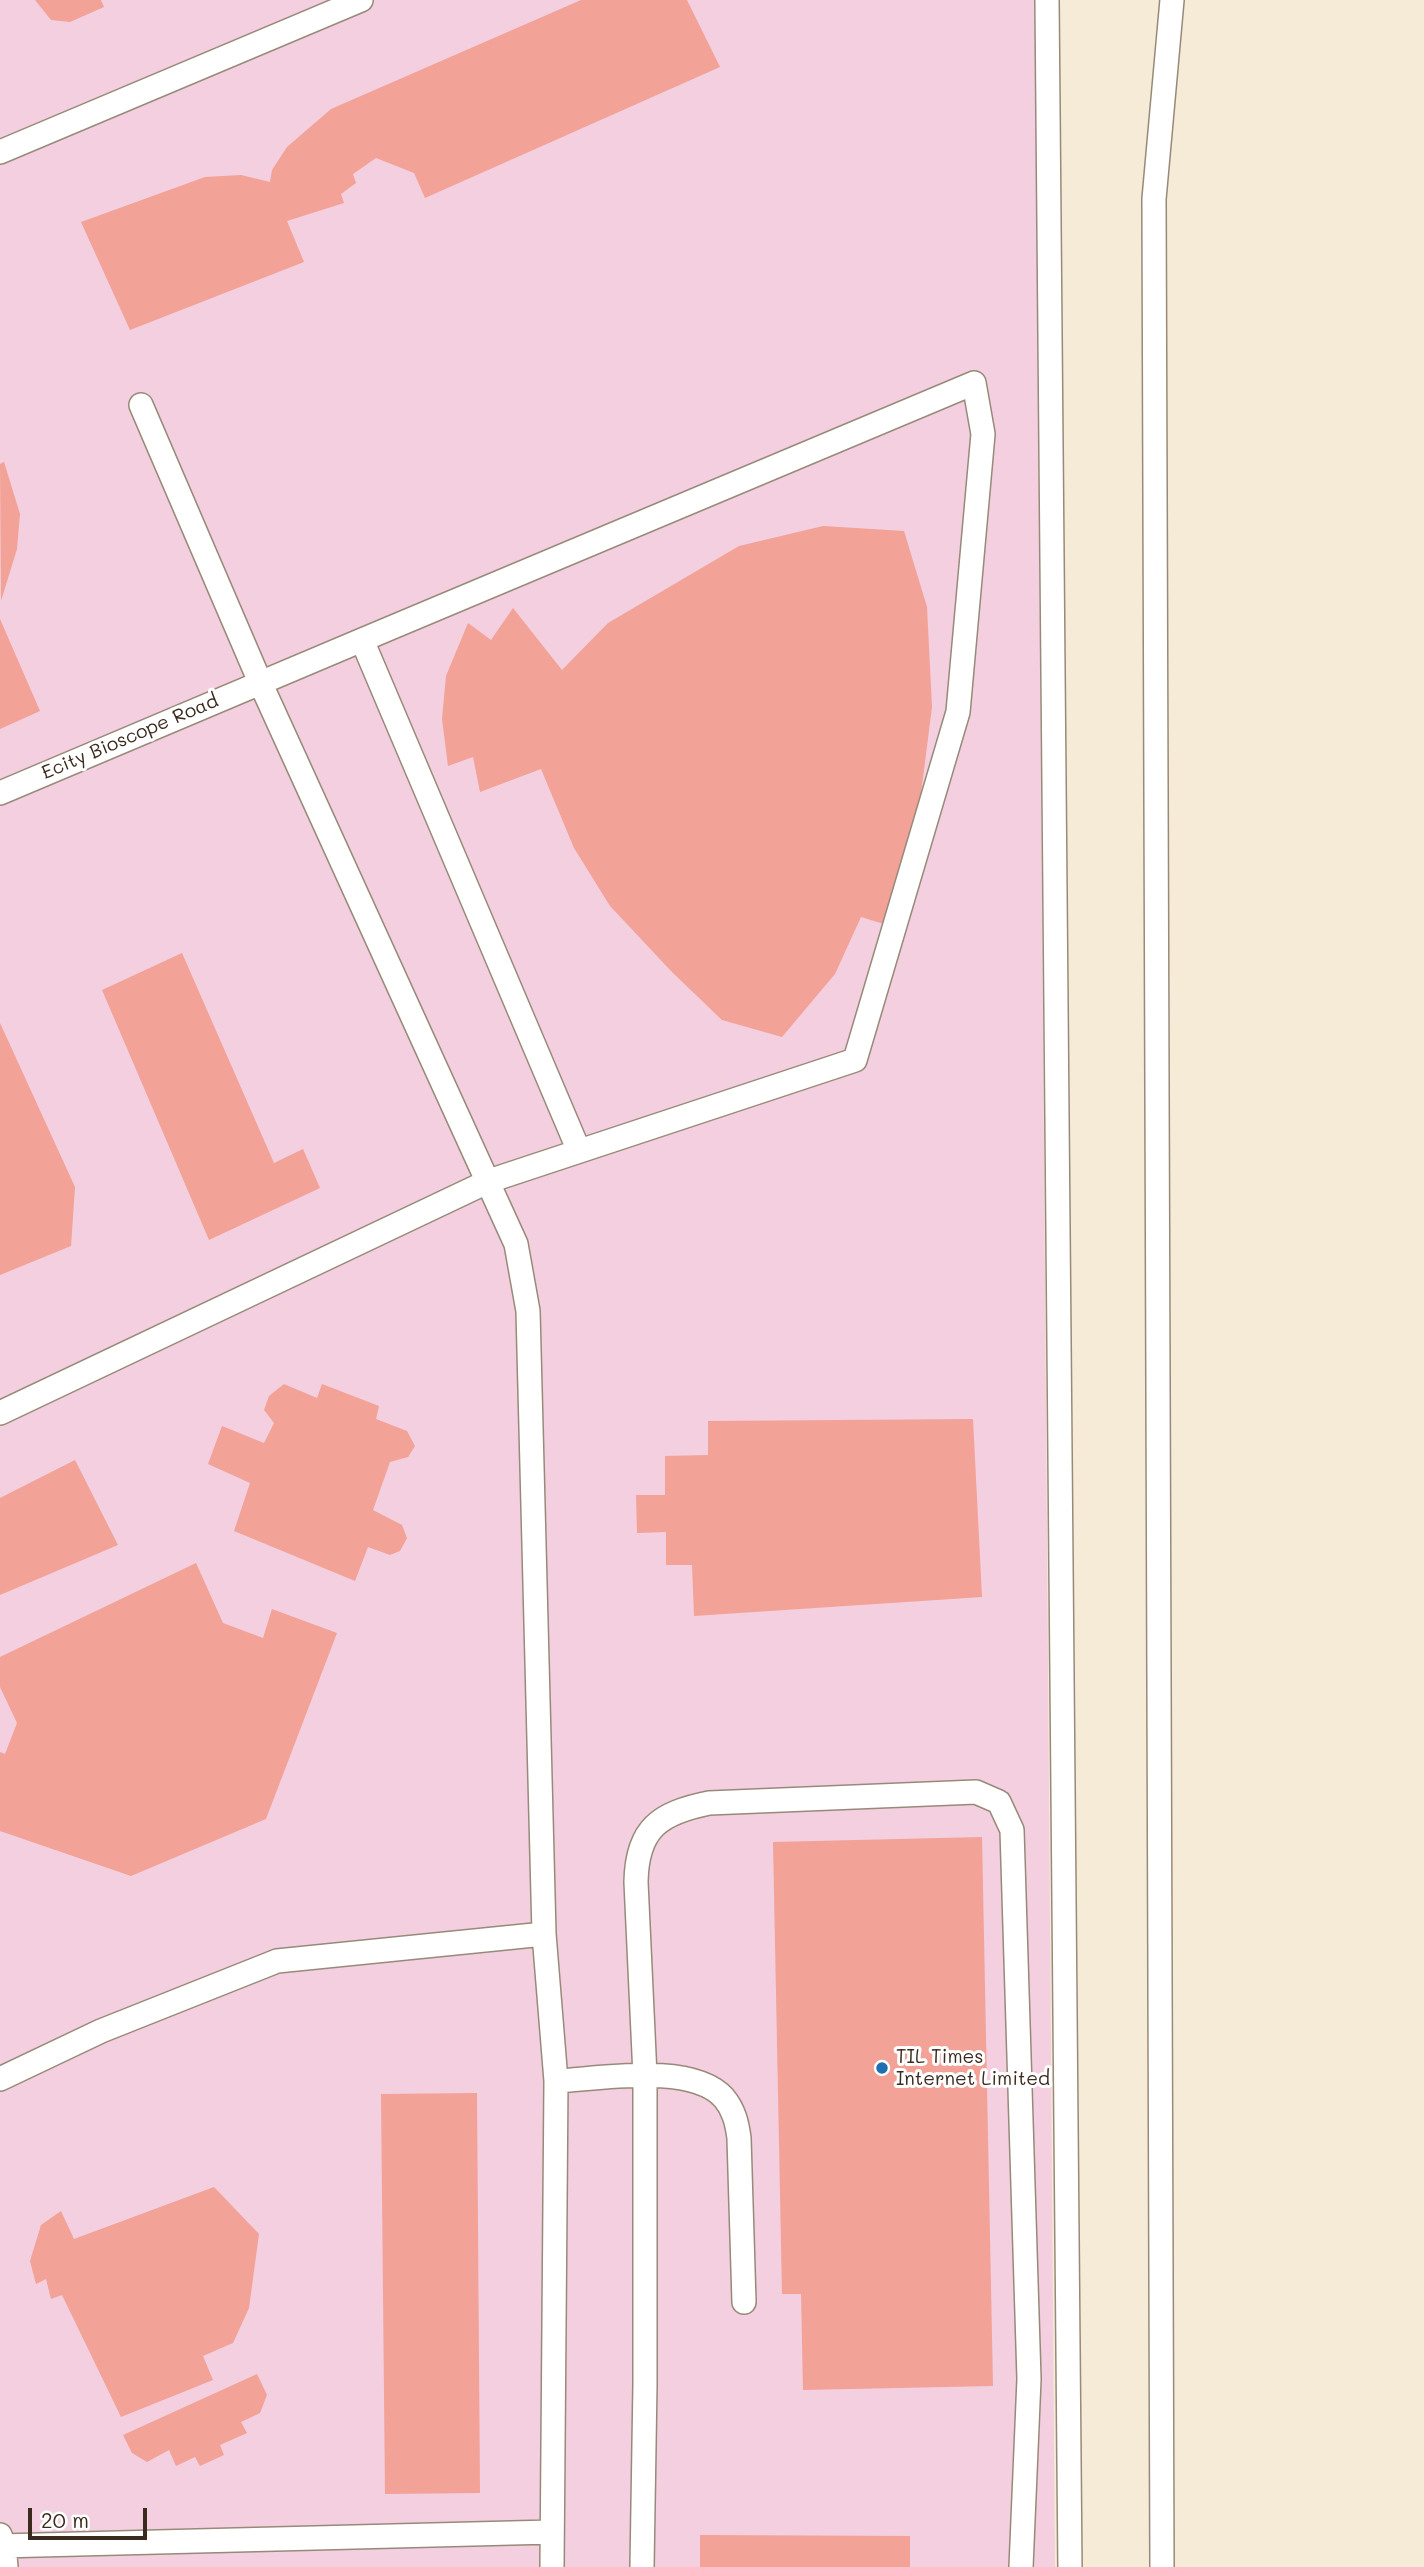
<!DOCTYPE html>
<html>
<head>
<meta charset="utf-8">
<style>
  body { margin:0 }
  #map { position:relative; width:1424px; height:2567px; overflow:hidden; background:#f5ebd7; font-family:Mali,sans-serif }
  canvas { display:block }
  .scale { position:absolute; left:28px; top:2508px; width:119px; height:32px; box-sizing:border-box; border:4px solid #3b2a1e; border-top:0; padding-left:9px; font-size:21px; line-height:24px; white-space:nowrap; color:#3b2a1e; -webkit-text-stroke:5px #fff; paint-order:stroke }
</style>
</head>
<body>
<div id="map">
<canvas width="1424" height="2567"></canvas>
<div class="scale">20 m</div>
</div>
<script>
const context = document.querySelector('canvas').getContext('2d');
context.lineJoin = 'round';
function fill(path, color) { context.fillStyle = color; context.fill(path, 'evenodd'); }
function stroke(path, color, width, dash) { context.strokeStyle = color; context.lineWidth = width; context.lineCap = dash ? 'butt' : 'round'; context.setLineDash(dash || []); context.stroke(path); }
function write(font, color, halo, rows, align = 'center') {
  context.font = font + ' Mali,sans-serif'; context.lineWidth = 6; context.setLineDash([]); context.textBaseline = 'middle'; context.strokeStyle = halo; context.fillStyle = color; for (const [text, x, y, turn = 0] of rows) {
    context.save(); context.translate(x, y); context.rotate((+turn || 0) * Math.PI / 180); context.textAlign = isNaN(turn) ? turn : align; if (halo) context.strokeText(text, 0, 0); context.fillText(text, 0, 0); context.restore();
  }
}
const built = new Path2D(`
  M 0,0 L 1035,0 L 1055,2567 L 0,2567 Z`);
const building = new Path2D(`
  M 35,0 L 101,0 L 104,7 L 70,22 L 51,20 Z
  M 581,0 L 687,0 L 720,67 L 425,198 L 414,173 L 376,158 L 353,174 L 356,183 L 341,194 L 344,203 L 287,221 L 304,262 L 130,330 L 81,222 L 205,177 L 241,175 L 270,182 L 272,170 L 287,147 L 331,109 Z
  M 4,462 L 20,514 L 17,549 L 1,601 L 0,464 Z
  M 823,526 L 904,531 L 927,607 L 932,707 L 917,825 L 887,925 L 861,917 L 835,974 L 782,1037 L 722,1020 L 672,972 L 610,906 L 574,848 L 541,769 L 480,792 L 473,757 L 448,766 L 442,719 L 446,676 L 468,623 L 491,640 L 513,608 L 562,670 L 608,623 L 739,546 Z
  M 0,619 L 40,711 L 0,729 Z
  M 182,953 L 274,1163 L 303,1149 L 320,1188 L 209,1240 L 102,990 Z
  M 0,1023 L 75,1187 L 71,1246 L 0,1275 Z
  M 284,1384 L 317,1398 L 322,1384 L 379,1406 L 376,1419 L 407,1431 L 415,1446 L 408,1457 L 390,1462 L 373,1510 L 402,1525 L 407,1538 L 400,1551 L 390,1555 L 368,1547 L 355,1581 L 234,1531 L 250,1483 L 208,1464 L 222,1426 L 264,1443 L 274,1423 L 264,1410 L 269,1396 Z
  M 973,1419 L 982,1597 L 694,1616 L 692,1565 L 666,1565 L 666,1532 L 637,1533 L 636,1495 L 665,1495 L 665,1456 L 708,1455 L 708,1421 Z
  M 75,1460 L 118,1545 L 0,1595 L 0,1498 Z
  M 196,1563 L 223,1623 L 263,1638 L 272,1609 L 337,1633 L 266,1819 L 131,1876 L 0,1831 L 0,1752 L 5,1754 L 17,1723 L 0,1687 L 0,1657 Z
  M 982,1837 L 993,2386 L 803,2390 L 801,2294 L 782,2294 L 773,1842 Z
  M 477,2093 L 480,2493 L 385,2494 L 381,2094 Z
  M 214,2187 L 259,2234 L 249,2308 L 233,2343 L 203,2356 L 213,2380 L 121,2417 L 62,2295 L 51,2299 L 46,2279 L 36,2284 L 30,2261 L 41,2225 L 61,2211 L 74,2239 Z
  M 257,2374 L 267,2395 L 260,2413 L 241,2422 L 247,2433 L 220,2445 L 224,2455 L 200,2466 L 195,2457 L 176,2466 L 169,2450 L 147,2462 L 132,2453 L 123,2435 Z
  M 700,2535 L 910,2536 L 910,2567 L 700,2567 Z`);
const lane = new Path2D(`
  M 1047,0 L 1070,2567
  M 0,152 L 361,0
  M 141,405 L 260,682 L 516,1244 L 528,1311 L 544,1934 L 556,2081 L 552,2567
  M 0,793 L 362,640
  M 0,1413 L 489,1181 L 855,1060 L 958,712 L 983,434 L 974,383 L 362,640 L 579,1151
  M 0,2079 L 101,2031 L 277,1961 L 544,1934
  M 556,2081 C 599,2079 692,2062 724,2098 C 734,2110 737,2123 739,2138 L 744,2302
  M 0,2535 L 4,2545 L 6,2567
  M 0,2546 L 551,2532
  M 642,2567 L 645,2384 L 645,2076 L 636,1882 C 637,1828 660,1813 709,1803 L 976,1792 L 999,1802 L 1012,1830 L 1029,2379 L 1021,2567
  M 1162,2567 L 1154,199 L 1172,0`);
const markers = [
  [882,2068,7,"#1f6fb2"]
];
const streetNames = [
  ["Ecity Bioscope Road",130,737,-23]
];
const poiNames = [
  ["TIL Times",896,2057],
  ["Internet Limited",896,2079]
];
fill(built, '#f3cfdf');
fill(building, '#f2a297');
stroke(lane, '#988a7a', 26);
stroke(lane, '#fff', 23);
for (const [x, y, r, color] of markers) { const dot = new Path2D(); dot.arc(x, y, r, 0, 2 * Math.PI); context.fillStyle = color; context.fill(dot); stroke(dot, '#fff', 2.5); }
write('19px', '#3b2a1e', '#fff', streetNames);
write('19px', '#3b2a1e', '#fff', poiNames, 'left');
</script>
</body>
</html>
